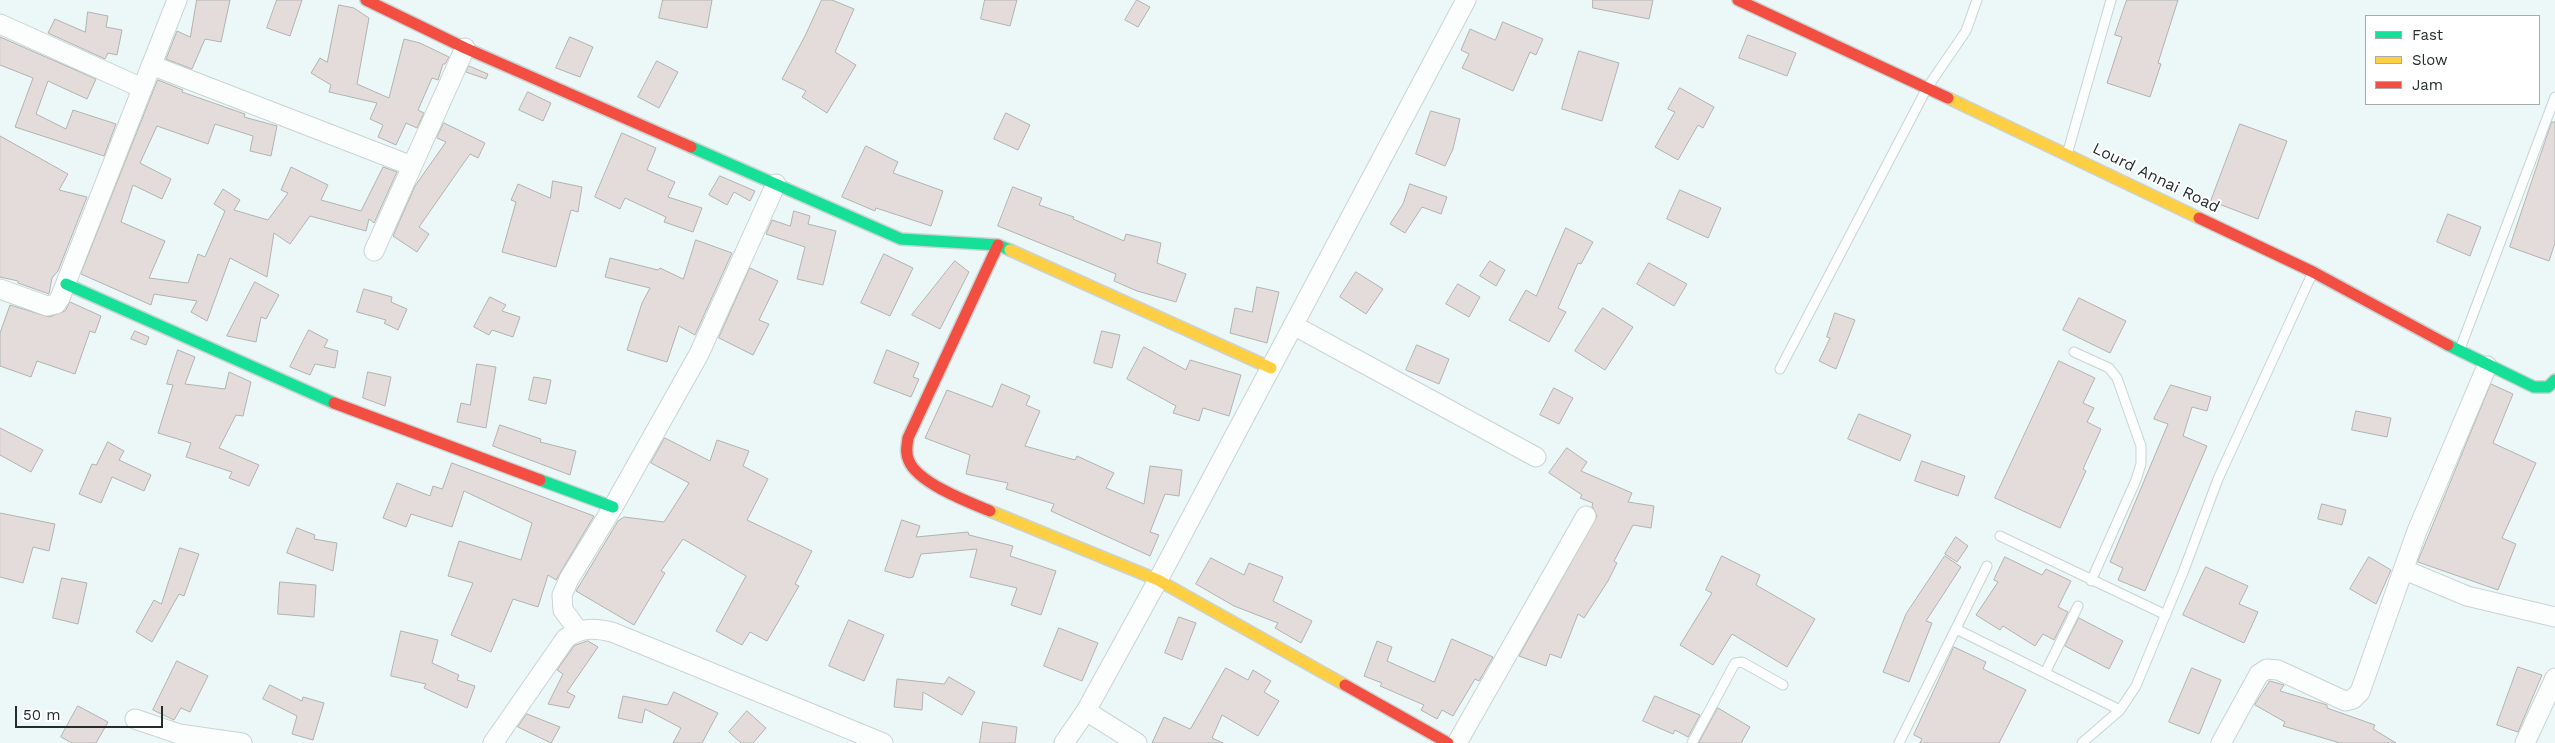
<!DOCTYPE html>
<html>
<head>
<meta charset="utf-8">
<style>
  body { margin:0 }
  #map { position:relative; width:2555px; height:743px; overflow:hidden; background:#ebf8f7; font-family:"Work Sans",sans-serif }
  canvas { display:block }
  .legend { position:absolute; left:2365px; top:15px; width:175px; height:90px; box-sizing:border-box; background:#fff; border:1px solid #a7abab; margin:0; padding:6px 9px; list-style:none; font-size:15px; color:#242c2c }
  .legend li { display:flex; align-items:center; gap:10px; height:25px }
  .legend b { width:25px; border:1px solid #a7abab }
  .scale { position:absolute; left:15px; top:706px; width:148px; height:22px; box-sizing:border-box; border:2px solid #242c2c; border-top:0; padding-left:6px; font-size:15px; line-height:18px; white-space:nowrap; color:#242c2c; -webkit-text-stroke:4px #fff; paint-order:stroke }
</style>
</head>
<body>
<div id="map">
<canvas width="2555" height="743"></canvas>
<ul class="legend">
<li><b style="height:6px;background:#16e098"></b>Fast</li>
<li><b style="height:6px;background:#ffcf43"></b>Slow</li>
<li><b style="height:6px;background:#f24e42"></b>Jam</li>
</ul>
<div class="scale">50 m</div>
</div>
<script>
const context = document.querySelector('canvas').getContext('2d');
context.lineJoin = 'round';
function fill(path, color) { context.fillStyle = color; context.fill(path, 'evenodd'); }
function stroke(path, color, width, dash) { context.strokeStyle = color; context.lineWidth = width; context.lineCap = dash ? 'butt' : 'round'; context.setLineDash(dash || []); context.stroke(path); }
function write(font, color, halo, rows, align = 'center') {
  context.font = font + ' "Work Sans",sans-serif'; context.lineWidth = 4; context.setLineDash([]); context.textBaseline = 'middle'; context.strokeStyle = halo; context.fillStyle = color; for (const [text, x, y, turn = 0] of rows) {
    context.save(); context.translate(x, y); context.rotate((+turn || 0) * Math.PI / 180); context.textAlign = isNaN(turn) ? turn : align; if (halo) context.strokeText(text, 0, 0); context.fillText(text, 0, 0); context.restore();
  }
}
const building = new Path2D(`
  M 197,0 L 230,0 L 221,42 L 205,39 L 192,69 L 166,59 L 177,31 L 190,37 Z
  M 277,0 L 302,0 L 290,36 L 267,28 Z
  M 663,0 L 712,0 L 707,28 L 659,18 Z
  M 822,0 L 832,0 L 854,9 L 835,52 L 856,65 L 827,113 L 802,97 L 806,91 L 782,79 L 805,36 Z
  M 985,0 L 1017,0 L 1010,26 L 981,19 Z
  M 1137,0 L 1150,7 L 1138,27 L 1125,20 Z
  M 1593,0 L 1653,0 L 1649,19 L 1593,8 Z
  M 2127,0 L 2178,0 L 2158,63 L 2161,64 L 2150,97 L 2107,83 L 2122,37 L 2115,35 Z
  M 339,5 L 354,8 L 369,18 L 357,84 L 389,98 L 404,39 L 420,43 L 449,57 L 445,64 L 443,64 L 438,80 L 432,78 L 418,110 L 424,113 L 417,128 L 406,123 L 396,145 L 378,137 L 383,125 L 370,119 L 377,103 L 329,92 L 331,85 L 311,73 L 320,58 L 327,62 Z
  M 88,12 L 108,16 L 106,27 L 122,30 L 117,55 L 108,53 L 105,59 L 48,33 L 55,19 L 85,32 Z
  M 1503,22 L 1543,39 L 1536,55 L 1530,52 L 1513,91 L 1462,68 L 1469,54 L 1461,50 L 1470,29 L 1495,40 Z
  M 1748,35 L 1796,53 L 1787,76 L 1739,58 Z
  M 0,37 L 96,79 L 87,99 L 48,81 L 36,114 L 66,129 L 73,110 L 116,124 L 104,156 L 15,127 L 33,78 L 0,65 Z
  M 570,37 L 593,47 L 580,77 L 556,68 Z
  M 1579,51 L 1619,63 L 1602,121 L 1562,109 Z
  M 657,61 L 678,72 L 659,108 L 638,97 Z
  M 469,66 L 488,74 L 486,79 L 466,72 Z
  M 158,80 L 183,90 L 182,92 L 245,114 L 244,117 L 277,126 L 271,156 L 250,151 L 253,136 L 215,124 L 208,144 L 157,126 L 140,163 L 171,179 L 162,199 L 133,185 L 121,222 L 165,241 L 149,278 L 188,283 L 198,254 L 205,257 L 225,211 L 214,204 L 223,189 L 240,200 L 234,210 L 268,220 L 288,193 L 281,190 L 291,167 L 328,185 L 321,200 L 361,211 L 383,167 L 397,172 L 374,223 L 369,219 L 366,231 L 310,216 L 290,244 L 274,233 L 267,277 L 230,258 L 207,321 L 191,312 L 197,301 L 154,294 L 151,305 L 81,274 Z
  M 1680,88 L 1714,107 L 1703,128 L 1698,125 L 1678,160 L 1655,147 L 1675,112 L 1668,109 Z
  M 528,92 L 551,103 L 543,121 L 519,110 Z
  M 1431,111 L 1460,119 L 1453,149 L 1445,166 L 1416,154 Z
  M 1006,113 L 1030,125 L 1018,150 L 994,139 Z
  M 2552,122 L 2555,122 L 2555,243 L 2549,261 L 2510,247 Z
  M 444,123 L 485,143 L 478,158 L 470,154 L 419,227 L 429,234 L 417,252 L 393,236 L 415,186 L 446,142 L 437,138 Z
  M 2240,124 L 2287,141 L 2258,219 L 2211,201 Z
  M 622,133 L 656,148 L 647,170 L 675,182 L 668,197 L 702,208 L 693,232 L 664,222 L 666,217 L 625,198 L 620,209 L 595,197 Z
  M 0,136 L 68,174 L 59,190 L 87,197 L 58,271 L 52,278 L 49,294 L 18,283 L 18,281 L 0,277 Z
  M 866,146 L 898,162 L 893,173 L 943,191 L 931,226 L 876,208 L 875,211 L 842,197 Z
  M 720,176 L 755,191 L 750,201 L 734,192 L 727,205 L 709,195 Z
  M 553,181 L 582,187 L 578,212 L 571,210 L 556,267 L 502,252 L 516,202 L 511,200 L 518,184 L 550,198 Z
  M 1410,184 L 1447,197 L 1441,214 L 1422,207 L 1405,233 L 1390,224 L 1403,204 Z
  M 1013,187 L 1042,198 L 1039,205 L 1074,217 L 1073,219 L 1124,241 L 1126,234 L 1161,243 L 1157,263 L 1186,274 L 1176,302 L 1137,291 L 1114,281 L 1116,274 L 998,226 Z
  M 1680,190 L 1721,208 L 1708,238 L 1667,219 Z
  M 794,211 L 810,216 L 808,224 L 836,231 L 823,285 L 797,279 L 805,247 L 766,234 L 772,220 L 790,226 Z
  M 2448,214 L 2481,227 L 2470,256 L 2437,242 Z
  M 1566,228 L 1593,242 L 1581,264 L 1578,263 L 1558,308 L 1566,312 L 1549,342 L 1509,320 L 1526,290 L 1536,296 Z
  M 696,240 L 732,253 L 695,335 L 679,326 L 667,362 L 627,350 L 642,303 L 650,288 L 605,277 L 610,258 L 658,270 L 660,268 L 683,279 Z
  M 884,254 L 913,268 L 890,316 L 861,303 Z
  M 955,261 L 969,272 L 940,329 L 912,315 Z
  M 1490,261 L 1505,270 L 1496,286 L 1480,276 Z
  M 1649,263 L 1687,284 L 1674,306 L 1637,284 Z
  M 750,268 L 778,281 L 759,320 L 769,324 L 753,355 L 719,338 Z
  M 1356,272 L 1383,289 L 1366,314 L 1340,297 Z
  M 255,282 L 279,295 L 266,319 L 261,317 L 256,342 L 227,336 Z
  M 1458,284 L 1480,297 L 1469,317 L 1446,304 Z
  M 1257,287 L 1279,292 L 1267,343 L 1230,333 L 1235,308 L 1252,312 Z
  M 364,289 L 392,297 L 391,302 L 407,309 L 398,330 L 384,323 L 386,320 L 357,312 Z
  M 490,297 L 506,305 L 502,311 L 520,317 L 513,337 L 492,330 L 489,335 L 474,327 Z
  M 2079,298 L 2126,321 L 2110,353 L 2063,330 Z
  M 70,302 L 101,316 L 95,333 L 90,331 L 75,374 L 37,361 L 31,377 L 0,366 L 0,333 L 10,305 L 49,317 L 65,311 Z
  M 1603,308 L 1633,327 L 1605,370 L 1575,351 Z
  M 1835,313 L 1855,320 L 1836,369 L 1819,361 L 1830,338 L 1827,337 Z
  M 309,330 L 328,340 L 324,347 L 338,351 L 335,368 L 315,364 L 310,375 L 290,367 Z
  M 135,331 L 149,337 L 146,345 L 131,339 Z
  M 1102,331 L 1120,335 L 1112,368 L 1094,363 Z
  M 1417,345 L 1449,359 L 1439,384 L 1406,370 Z
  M 1144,347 L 1186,370 L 1190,360 L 1241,375 L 1229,416 L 1203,408 L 1199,421 L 1173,413 L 1176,406 L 1127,379 Z
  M 178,350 L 195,357 L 185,384 L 225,389 L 229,372 L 251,382 L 243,416 L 236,415 L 219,448 L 259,465 L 249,486 L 229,478 L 232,472 L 186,457 L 191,443 L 158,433 L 173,385 L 167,384 Z
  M 887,350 L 919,363 L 913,377 L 919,379 L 911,397 L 874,383 Z
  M 2059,361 L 2095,378 L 2083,403 L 2094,408 L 2087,422 L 2101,429 L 2083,469 L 2086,471 L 2060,528 L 1995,498 Z
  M 477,364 L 496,367 L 486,428 L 457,422 L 461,403 L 470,405 Z
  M 368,372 L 391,377 L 385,406 L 363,398 Z
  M 534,377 L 551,380 L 546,404 L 529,400 Z
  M 1002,384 L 1030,396 L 1026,405 L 1040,411 L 1025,446 L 1075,460 L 1077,456 L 1114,473 L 1106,488 L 1144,504 L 1150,466 L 1182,470 L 1179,496 L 1165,494 L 1150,532 L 1159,535 L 1150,556 L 1051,511 L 1054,504 L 1006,489 L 1008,483 L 966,474 L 970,455 L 925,438 L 947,390 L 992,407 Z
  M 2491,384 L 2513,394 L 2493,443 L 2536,463 L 2502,538 L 2516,544 L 2498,590 L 2418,562 Z
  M 2171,385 L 2211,397 L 2207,411 L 2192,407 L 2183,436 L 2207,446 L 2145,591 L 2118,580 L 2123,568 L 2110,562 L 2168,424 L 2154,419 Z
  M 1554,388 L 1573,398 L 1559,424 L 1540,415 Z
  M 2356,411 L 2391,418 L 2387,437 L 2352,430 Z
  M 1859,414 L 1911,435 L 1900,461 L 1848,439 Z
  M 500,425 L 541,439 L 540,442 L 576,451 L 570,475 L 493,446 Z
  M 0,428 L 43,450 L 31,472 L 0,455 Z
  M 665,438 L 710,461 L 717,440 L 749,451 L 743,466 L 768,479 L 747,520 L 812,551 L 795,584 L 799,586 L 767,641 L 750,632 L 742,645 L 716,631 L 746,576 L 683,539 L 661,571 L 665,573 L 634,625 L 576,591 L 618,521 L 624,517 L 664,522 L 689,483 L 651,463 Z
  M 108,442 L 124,451 L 119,460 L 151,475 L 144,491 L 112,477 L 101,503 L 79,494 L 92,464 L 96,465 Z
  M 1567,448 L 1587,462 L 1581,471 L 1632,493 L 1628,502 L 1654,506 L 1651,528 L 1633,525 L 1614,561 L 1617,563 L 1608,581 L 1584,618 L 1578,614 L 1561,658 L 1550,654 L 1546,666 L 1519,656 L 1597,516 L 1592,506 L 1593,503 L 1580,498 L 1582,495 L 1549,473 Z
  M 1922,461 L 1965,476 L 1958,496 L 1915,481 Z
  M 452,463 L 594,516 L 556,580 L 548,575 L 538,607 L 513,599 L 491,652 L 451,635 L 473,583 L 448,576 L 459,541 L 521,560 L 532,523 L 464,491 L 452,527 L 411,514 L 406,527 L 383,518 L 397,483 L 430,496 L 433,486 L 442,489 Z
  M 2322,504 L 2346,510 L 2342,525 L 2318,519 Z
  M 0,513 L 55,524 L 49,551 L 33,547 L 23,583 L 0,577 Z
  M 902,520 L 920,526 L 916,537 L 968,532 L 969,535 L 1013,546 L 1010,556 L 1056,571 L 1041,615 L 1011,605 L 1017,588 L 970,577 L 977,549 L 921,554 L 913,577 L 909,578 L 885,571 Z
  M 297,528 L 315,535 L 314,539 L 337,543 L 333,571 L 287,553 Z
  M 1956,537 L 1968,546 L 1957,562 L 1945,554 Z
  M 180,548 L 199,554 L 184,596 L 179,594 L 152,642 L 136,632 L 154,600 L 161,604 Z
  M 1722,556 L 1760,575 L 1756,585 L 1815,619 L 1787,667 L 1732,634 L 1713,665 L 1680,645 L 1712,593 L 1706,590 Z
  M 1945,556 L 1961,567 L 1926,621 L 1932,623 L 1909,682 L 1883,672 L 1906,614 Z
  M 2005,557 L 2042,575 L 2046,569 L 2071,581 L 2058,607 L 2068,612 L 2054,640 L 2043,634 L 2035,646 L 2003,626 L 2000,630 L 1976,615 L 1998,582 L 1994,580 Z
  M 2369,557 L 2391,570 L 2376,604 L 2350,589 Z
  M 1211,558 L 1244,575 L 1249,563 L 1283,577 L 1273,601 L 1312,621 L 1301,643 L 1275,628 L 1278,623 L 1234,606 L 1196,584 Z
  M 2206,567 L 2248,586 L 2239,604 L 2258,612 L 2244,643 L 2183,615 Z
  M 62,578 L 87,583 L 78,624 L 53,618 Z
  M 280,582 L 316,585 L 314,617 L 278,614 Z
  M 1179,617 L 1196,623 L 1182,660 L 1165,653 Z
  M 2079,618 L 2123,641 L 2109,669 L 2065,646 Z
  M 849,620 L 884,635 L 864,681 L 829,666 Z
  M 1059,628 L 1098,643 L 1082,681 L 1044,666 Z
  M 401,631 L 438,640 L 432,663 L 459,675 L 457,680 L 475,686 L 467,708 L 424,688 L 426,684 L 391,676 Z
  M 1452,639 L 1493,657 L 1479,681 L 1475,679 L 1453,716 L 1442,710 L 1437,719 L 1421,710 L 1424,705 L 1380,686 L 1382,683 L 1364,676 L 1377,641 L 1392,647 L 1387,661 L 1434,682 Z
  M 588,641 L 598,647 L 567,692 L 575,696 L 569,708 L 548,704 L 563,674 L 557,670 L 574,646 Z
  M 1954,647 L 1986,662 L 1983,669 L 2026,690 L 1999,743 L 1920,743 L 1922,739 L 1914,735 Z
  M 177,661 L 208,676 L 190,712 L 181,708 L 174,720 L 153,710 Z
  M 2518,667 L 2542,675 L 2518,732 L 2497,725 Z
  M 1226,668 L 1248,680 L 1253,670 L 1271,681 L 1264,692 L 1279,701 L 1258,736 L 1222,715 L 1212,738 L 1223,743 L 1152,743 L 1164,717 L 1190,729 Z
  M 2192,668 L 2221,680 L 2199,734 L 2169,722 Z
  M 949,677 L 975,692 L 962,715 L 923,692 L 922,710 L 894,707 L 897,679 L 944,684 Z
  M 2270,681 L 2284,685 L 2280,691 L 2324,704 L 2327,705 L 2327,708 L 2375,725 L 2373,729 L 2396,743 L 2340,743 L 2283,726 L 2285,722 L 2255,705 Z
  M 270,685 L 302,701 L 303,697 L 324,703 L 313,740 L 292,734 L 297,716 L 263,699 Z
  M 674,692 L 718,713 L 702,743 L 673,743 L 681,728 L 645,709 L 642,723 L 618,718 L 623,696 L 667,705 Z
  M 1655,696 L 1700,715 L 1688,737 L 1675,730 L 1673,734 L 1643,721 Z
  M 78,706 L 108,722 L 96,743 L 72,743 L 61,737 Z
  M 1718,708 L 1750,727 L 1741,743 L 1699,743 Z
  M 747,711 L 766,728 L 753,743 L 741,743 L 729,732 Z
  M 527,714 L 560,727 L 551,743 L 518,727 Z
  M 983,722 L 1017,727 L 1015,743 L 980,743 Z`);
const lane = new Path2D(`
  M 2068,151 L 2111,0
  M 2460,349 L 2555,97
  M 2074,352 L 2109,368 L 2117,378 L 2141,446 L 2141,464 L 2136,480 L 2091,581
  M 1780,369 L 1927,88 L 1966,31 L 1977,0
  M 2000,536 L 2166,615
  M 1956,629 L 2120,710
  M 2045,673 L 2078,606
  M 1692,743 L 1735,663 L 1742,662 L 1783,685
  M 1899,743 L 1987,566
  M 2082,743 L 2120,710 L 2136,686 L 2184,570 L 2218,479 L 2312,274`);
const street = new Path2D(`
  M 0,24 L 142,88
  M 151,65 L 412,166
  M 374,251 L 465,48
  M 0,289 L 47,306 L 56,304 L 60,298 L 177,0
  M 1293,325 L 1536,457
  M 2405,570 L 2467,596 L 2555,617
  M 578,630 L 563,610 L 562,595 L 569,579 L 613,507 L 699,354 L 776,184
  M 1086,711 L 1137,743
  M 135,719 L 179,734 L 242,743
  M 493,743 L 566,638 C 582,627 595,628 612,632 L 883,743
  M 1064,743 L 1086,711 L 1158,580 L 1466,0
  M 1457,743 L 1586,516
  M 2221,743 L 2259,674 L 2267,669 L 2278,670 L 2345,701 L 2353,699 L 2360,692 L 2417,531 L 2487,366
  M 2525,743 L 2555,678`);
const fast = new Path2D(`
  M 691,147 L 901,239 L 998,245 L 1010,250
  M 66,284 L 334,403
  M 2448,345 L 2534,387 L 2548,387 L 2555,380
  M 540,480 L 613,507`);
const slow = new Path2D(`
  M 1948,98 L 2199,218
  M 1010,250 L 1271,368
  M 990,511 L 1158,580 L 1345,685`);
const jam = new Path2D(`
  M 366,0 L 465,48 L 691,147
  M 1738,0 L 1948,98
  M 2199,218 L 2313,272 L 2448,345
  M 334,403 L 540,480
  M 990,511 C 968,502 918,483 909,461 C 905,453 907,446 908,438 L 998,245
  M 1345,685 L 1448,743`);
const streetNames = [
  ["Lourd Annai Road",2156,178,26]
];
fill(building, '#e3dcda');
stroke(building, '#b1b3b2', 1);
stroke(lane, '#cad3d3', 11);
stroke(street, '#cad3d3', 21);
stroke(fast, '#cad3d3', 14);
stroke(slow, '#cad3d3', 14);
stroke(jam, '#cad3d3', 14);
stroke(lane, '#fcfefe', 9);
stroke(street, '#fcfefe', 19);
stroke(fast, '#16e098', 11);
stroke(slow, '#ffcf43', 11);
stroke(jam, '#f24e42', 11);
write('16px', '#242c2c', '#fff', streetNames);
</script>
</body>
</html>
